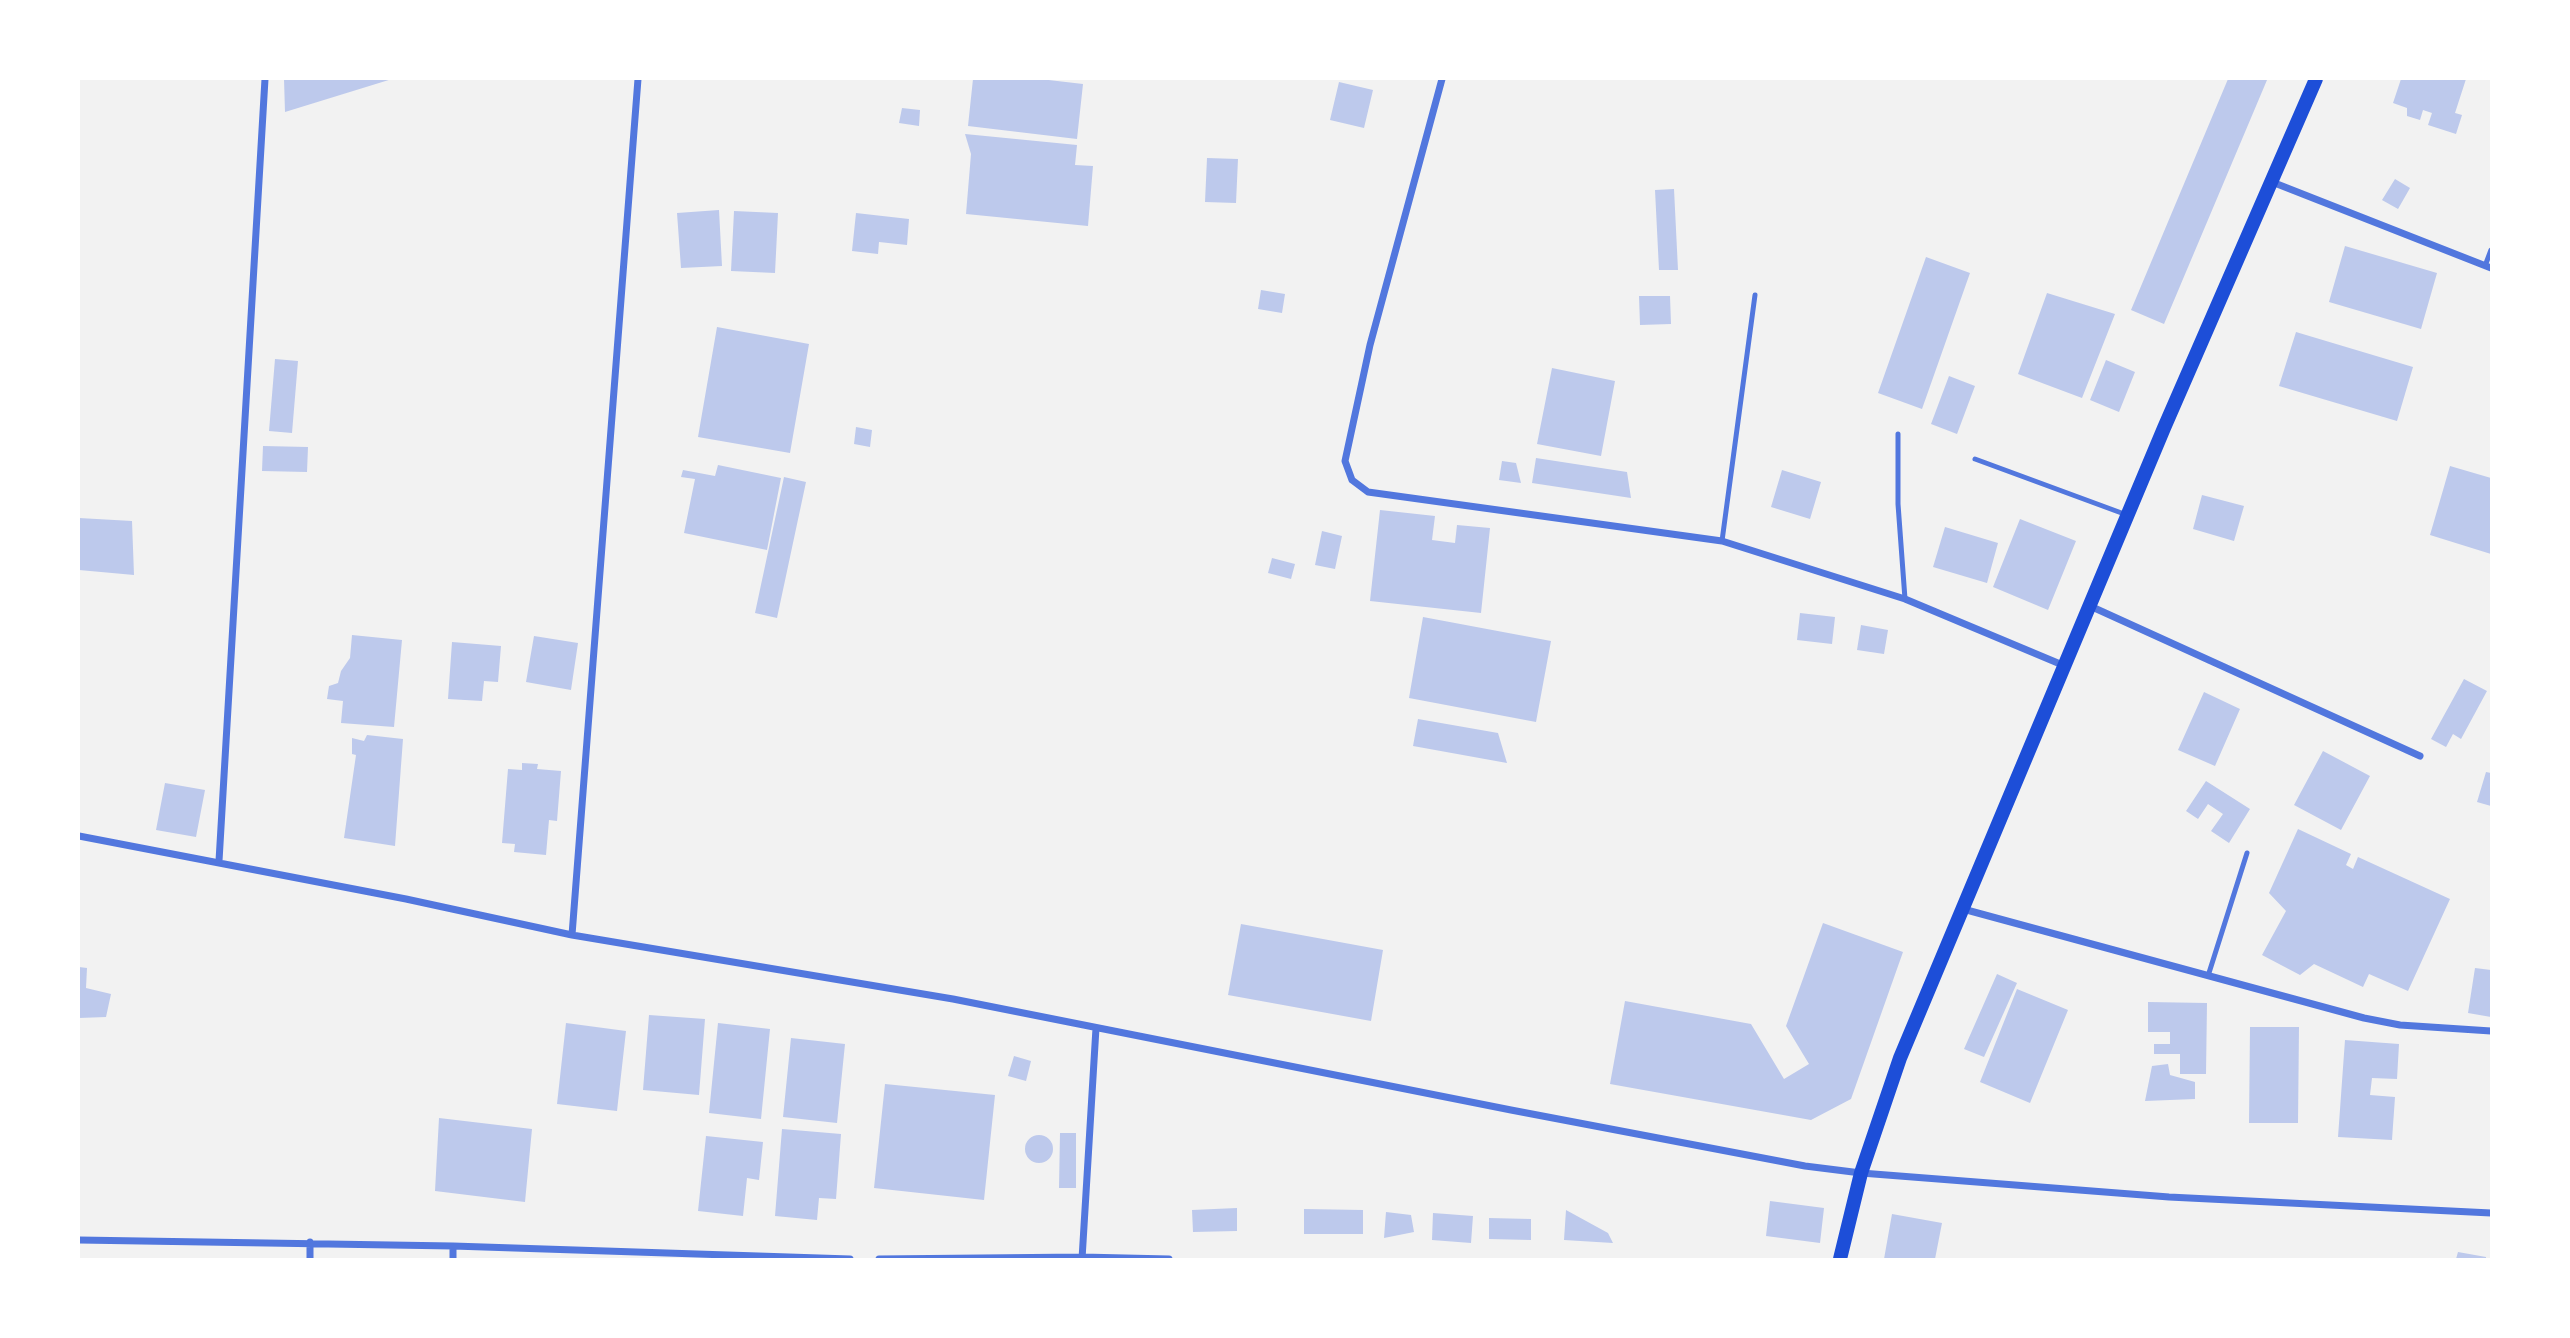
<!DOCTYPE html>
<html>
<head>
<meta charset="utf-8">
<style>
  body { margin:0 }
  #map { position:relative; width:2570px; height:1338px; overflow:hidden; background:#f2f2f2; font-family:"Exo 2",sans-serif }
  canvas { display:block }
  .frame { position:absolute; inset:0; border:80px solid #fff; pointer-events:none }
</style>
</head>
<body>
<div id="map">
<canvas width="2570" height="1338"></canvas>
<div class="frame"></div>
</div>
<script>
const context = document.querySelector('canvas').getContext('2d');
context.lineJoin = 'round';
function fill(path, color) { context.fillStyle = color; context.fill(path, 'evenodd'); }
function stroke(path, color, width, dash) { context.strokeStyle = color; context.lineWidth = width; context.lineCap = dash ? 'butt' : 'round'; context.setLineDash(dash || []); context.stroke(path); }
const building = new Path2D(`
  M 284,79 L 392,79 L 285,112 Z
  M 973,79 L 1040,79 L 1083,84 L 1077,139 L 968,126 Z
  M 2228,79 L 2267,80 L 2164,324 L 2131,310 Z
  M 2401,79 L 2466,79 L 2455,113 L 2462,115 L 2456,134 L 2428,125 L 2432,113 L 2423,110 L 2420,120 L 2407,116 L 2407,108 L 2393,103 Z
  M 1339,82 L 1373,90 L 1364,128 L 1330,120 Z
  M 902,108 L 920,110 L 919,126 L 899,123 Z
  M 965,134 L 1077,145 L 1075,165 L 1093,166 L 1088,226 L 966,214 L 971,154 Z
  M 1207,158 L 1238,159 L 1236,203 L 1205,202 Z
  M 2395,179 L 2410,188 L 2398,209 L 2382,200 Z
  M 1674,189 L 1678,270 L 1659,270 L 1655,190 Z
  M 719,210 L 722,266 L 681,268 L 677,213 Z
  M 734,211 L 778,213 L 775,273 L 731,271 Z
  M 856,213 L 909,219 L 907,245 L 879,242 L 878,254 L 852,251 Z
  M 2345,246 L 2437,273 L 2421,329 L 2329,302 Z
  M 1926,257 L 1970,273 L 1922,409 L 1878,393 Z
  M 1261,290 L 1285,294 L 1282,313 L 1258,309 Z
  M 2047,293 L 2115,314 L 2082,398 L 2018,374 Z
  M 1639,296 L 1670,296 L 1671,324 L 1640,325 Z
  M 717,327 L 809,344 L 790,453 L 698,437 Z
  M 2296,332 L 2413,367 L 2397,421 L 2279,386 Z
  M 275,359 L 298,361 L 292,433 L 269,431 Z
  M 2106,360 L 2135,372 L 2119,412 L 2090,400 Z
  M 1552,368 L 1615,381 L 1601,456 L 1537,444 Z
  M 1949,376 L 1975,386 L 1957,434 L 1931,424 Z
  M 856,427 L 872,430 L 870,447 L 854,444 Z
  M 263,446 L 308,447 L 307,472 L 262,471 Z
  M 1536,458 L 1627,472 L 1631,498 L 1532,483 Z
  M 1502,461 L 1516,463 L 1521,483 L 1499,480 Z
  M 718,465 L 781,478 L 767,550 L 684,533 L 695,479 L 681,477 L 683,470 L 715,476 Z
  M 2450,466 L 2491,478 L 2491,554 L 2430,535 Z
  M 1782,470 L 1821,482 L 1810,519 L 1771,507 Z
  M 784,477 L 806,482 L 777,618 L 755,613 Z
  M 2202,495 L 2244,506 L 2234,541 L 2193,529 Z
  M 1380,510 L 1435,516 L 1432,540 L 1455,543 L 1457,525 L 1490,528 L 1481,613 L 1370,601 Z
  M 79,518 L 132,521 L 134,575 L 79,570 Z
  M 2020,519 L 2076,541 L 2048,610 L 1993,587 Z
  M 1945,527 L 1998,543 L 1987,583 L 1933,567 Z
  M 1322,531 L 1342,536 L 1335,569 L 1315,565 Z
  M 1272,558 L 1295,564 L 1291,579 L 1268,573 Z
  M 1800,613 L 1835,617 L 1832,644 L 1797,640 Z
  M 1423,617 L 1551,641 L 1536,722 L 1409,698 Z
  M 1861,625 L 1888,630 L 1884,654 L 1857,650 Z
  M 352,635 L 402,640 L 394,727 L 341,723 L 343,701 L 327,699 L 329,686 L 338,683 L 341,671 L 350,658 Z
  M 534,636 L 578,643 L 571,690 L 526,682 Z
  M 452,642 L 501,646 L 498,682 L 484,681 L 482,701 L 448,699 Z
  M 2464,679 L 2487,691 L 2461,739 L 2453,734 L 2446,747 L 2431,739 Z
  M 2204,692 L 2240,709 L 2215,766 L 2178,750 Z
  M 1418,719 L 1498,733 L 1507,763 L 1413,746 Z
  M 367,735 L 403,739 L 395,846 L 344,838 L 356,755 L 352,754 L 352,738 L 364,741 Z
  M 2323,751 L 2370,776 L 2341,830 L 2294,805 Z
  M 522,763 L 538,764 L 537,769 L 561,771 L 557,821 L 549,820 L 546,855 L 514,852 L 515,844 L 502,843 L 508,769 L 522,770 Z
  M 2486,772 L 2491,773 L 2491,806 L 2477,802 Z
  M 2206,781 L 2250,809 L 2229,843 L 2211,831 L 2223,814 L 2208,804 L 2198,819 L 2186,811 Z
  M 165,783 L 205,790 L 196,837 L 156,830 Z
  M 2298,829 L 2351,854 L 2346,865 L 2353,869 L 2358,857 L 2450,899 L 2408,991 L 2369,974 L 2363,987 L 2314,964 L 2300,975 L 2262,955 L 2286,911 L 2269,893 Z
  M 1823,923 L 1903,952 L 1851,1099 L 1811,1120 L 1610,1084 L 1625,1001 L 1751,1024 L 1784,1079 L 1809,1064 L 1786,1026 Z
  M 1241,924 L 1383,950 L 1371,1021 L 1228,995 Z
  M 79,967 L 87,968 L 86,988 L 111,994 L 106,1017 L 79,1018 Z
  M 2475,968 L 2491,970 L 2491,1017 L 2468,1013 Z
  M 1997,974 L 2017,983 L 1984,1057 L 1964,1049 Z
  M 2017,989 L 2068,1010 L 2030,1103 L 1980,1082 Z
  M 2148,1002 L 2207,1003 L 2206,1074 L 2180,1074 L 2180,1054 L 2154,1054 L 2154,1044 L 2170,1044 L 2170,1032 L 2148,1032 Z
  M 649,1015 L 705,1019 L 699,1095 L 643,1090 Z
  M 566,1023 L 626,1031 L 617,1111 L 557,1104 Z
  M 718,1023 L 770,1029 L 761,1119 L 709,1113 Z
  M 2250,1027 L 2299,1027 L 2298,1123 L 2249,1123 Z
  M 791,1038 L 845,1044 L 837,1123 L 783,1117 Z
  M 2345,1040 L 2399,1044 L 2397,1079 L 2372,1078 L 2370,1095 L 2395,1097 L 2392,1140 L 2338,1137 Z
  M 1014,1056 L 1031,1061 L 1026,1081 L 1008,1076 Z
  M 2168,1064 L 2170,1075 L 2195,1082 L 2195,1099 L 2145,1101 L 2152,1066 Z
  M 885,1084 L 995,1095 L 984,1200 L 874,1188 Z
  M 439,1118 L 532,1129 L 525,1202 L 435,1191 Z
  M 782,1129 L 841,1134 L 836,1199 L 819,1198 L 817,1220 L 775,1216 Z
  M 1060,1133 L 1076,1133 L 1076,1188 L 1059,1188 Z
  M1025 1149a14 14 0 1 1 28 0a14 14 0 1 1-28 0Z
  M 706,1136 L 763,1142 L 759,1180 L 747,1178 L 743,1216 L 698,1211 Z
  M 1770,1201 L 1824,1208 L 1820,1243 L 1766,1236 Z
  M 1237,1208 L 1237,1231 L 1193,1232 L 1192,1210 Z
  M 1304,1209 L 1363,1210 L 1363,1234 L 1304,1234 Z
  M 1566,1210 L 1608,1233 L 1613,1243 L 1564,1240 Z
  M 1386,1212 L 1411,1215 L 1414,1232 L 1384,1238 Z
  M 1433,1213 L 1473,1216 L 1471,1243 L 1432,1240 Z
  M 1892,1214 L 1942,1223 L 1935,1259 L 1884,1259 Z
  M 1489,1218 L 1531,1219 L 1531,1240 L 1489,1239 Z
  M 2458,1252 L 2486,1257 L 2486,1259 L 2456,1259 Z`);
const service = new Path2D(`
  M 2485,266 L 2491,250
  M 1898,434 L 1898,504 L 1905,599
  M 1975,459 L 2127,515
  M 1722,541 L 1755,295
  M 2208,976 L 2247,853`);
const minor = new Path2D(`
  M 1442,79 L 1370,345 L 1345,461 L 1352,480 L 1368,492 L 1722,541 L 1905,599 L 2065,666
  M 2272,182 L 2491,268
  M 2090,606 L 2420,756
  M 79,836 L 406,899 L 572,935 L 953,999 L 1511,1110 L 1805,1166 L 1861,1173 L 2169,1197 L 2491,1213
  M 219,861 L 265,79
  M 1963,909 L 2364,1018 L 2400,1025 L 2491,1031
  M 572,935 L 638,79
  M 79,1240 L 453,1246 L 850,1259
  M 310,1259 L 310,1242
  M 453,1259 L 453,1246
  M 879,1259 L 1082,1257 L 1169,1259
  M 1082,1259 L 1096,1028`);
const secondary = new Path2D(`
  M 1840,1259 L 1861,1173 L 1900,1058 L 2164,428 L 2316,79`);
fill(building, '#bdc9ec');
stroke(service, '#5277de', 5);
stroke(minor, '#5277de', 7);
stroke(secondary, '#1d4ed8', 14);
</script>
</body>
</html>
